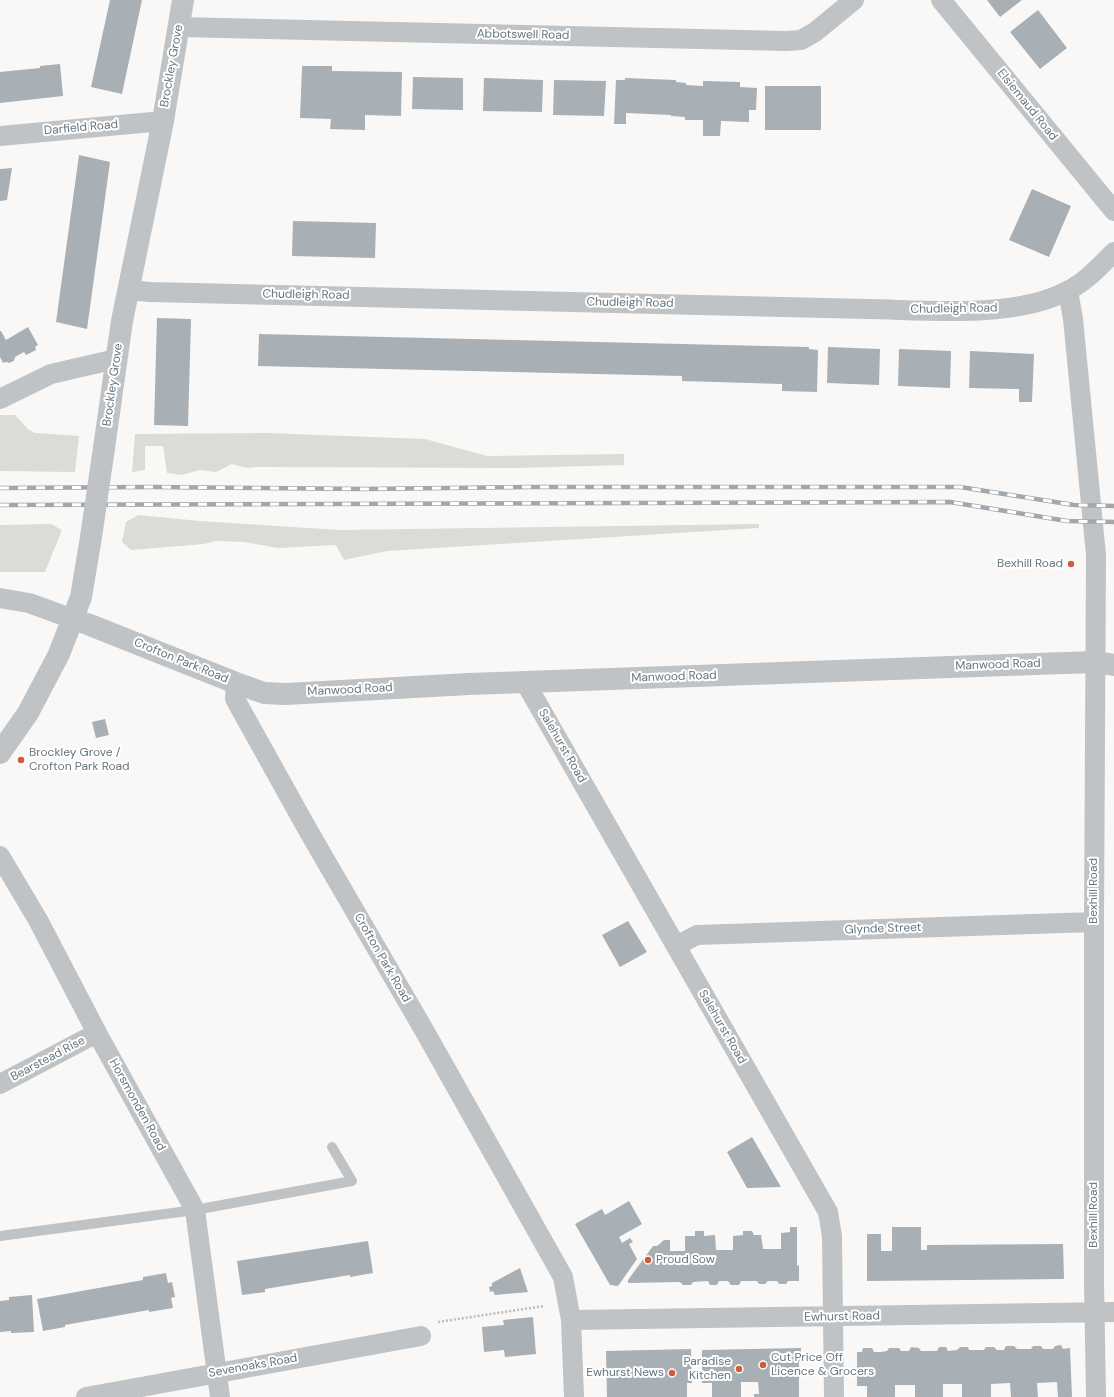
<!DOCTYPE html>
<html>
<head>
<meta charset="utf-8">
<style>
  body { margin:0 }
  canvas { display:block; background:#f9f8f7 }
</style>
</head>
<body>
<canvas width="1114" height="1397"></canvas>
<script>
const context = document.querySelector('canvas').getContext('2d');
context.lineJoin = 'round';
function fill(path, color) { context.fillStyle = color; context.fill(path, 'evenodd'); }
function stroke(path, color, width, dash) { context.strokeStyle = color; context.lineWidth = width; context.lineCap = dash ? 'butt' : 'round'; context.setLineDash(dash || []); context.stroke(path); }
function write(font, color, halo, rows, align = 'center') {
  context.font = font + ' "DM Sans",sans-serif'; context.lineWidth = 4; context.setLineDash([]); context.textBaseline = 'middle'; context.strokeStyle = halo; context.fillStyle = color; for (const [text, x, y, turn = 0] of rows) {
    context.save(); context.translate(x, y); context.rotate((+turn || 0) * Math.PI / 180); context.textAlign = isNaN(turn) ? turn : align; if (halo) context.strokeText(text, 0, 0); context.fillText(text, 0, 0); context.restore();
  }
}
const green = new Path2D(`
  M 0,415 L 15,415 L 28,429 L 35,433 L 79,436 L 75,472 L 0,471 Z
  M 267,433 L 425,439 L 487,456 L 624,454 L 624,465 L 516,468 L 258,467 L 246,468 L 232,464 L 216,472 L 199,470 L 182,475 L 167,473 L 163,446 L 145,446 L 145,470 L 132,472 L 135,434 Z
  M 138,515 L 200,521 L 339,530 L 759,524 L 759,528 L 387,551 L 344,560 L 336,545 L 278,548 L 244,542 L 215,541 L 204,544 L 131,550 L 122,542 L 126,522 Z
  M 51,524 L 62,530 L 45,572 L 0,572 L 0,525 Z`);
const building = new Path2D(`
  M 110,0 L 142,0 L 122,94 L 91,87 Z
  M 987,0 L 1022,0 L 1000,17 Z
  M 1038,10 L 1067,48 L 1040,69 L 1010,32 Z
  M 60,64 L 63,96 L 0,103 L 0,72 L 40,68 L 40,66 Z
  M 302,66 L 332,66 L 332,71 L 402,72 L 401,116 L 365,115 L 365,130 L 330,129 L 331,119 L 300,118 Z
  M 413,77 L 463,78 L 463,110 L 412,109 Z
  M 484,78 L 543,80 L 542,112 L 483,111 Z
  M 625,78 L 676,80 L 676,82 L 686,83 L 686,85 L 703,86 L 703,81 L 740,82 L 740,87 L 757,88 L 756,110 L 749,110 L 749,122 L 721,121 L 720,136 L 703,136 L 703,120 L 685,120 L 685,117 L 671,116 L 671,115 L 626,113 L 626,124 L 614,124 L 616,80 L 625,80 Z
  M 554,80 L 606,81 L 604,116 L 553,115 Z
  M 765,86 L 821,86 L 821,130 L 765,130 Z
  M 79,155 L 110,162 L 87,329 L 56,322 Z
  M 12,168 L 7,200 L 0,201 L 0,169 Z
  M 1032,189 L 1071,206 L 1049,257 L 1009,240 Z
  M 293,221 L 376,223 L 375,258 L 292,256 Z
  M 157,318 L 191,319 L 188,426 L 154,425 Z
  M 28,327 L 38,345 L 35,347 L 36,350 L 26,355 L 24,352 L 15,357 L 14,361 L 9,363 L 6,362 L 3,363 L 0,357 L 0,331 L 1,331 L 6,340 Z
  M 259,334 L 809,347 L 809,349 L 818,350 L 817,392 L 782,391 L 782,384 L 682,381 L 682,376 L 258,366 Z
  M 828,347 L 880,349 L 879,385 L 827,383 Z
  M 899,349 L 951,351 L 950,388 L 898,386 Z
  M 970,351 L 1034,354 L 1032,402 L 1019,402 L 1019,389 L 969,388 Z
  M 105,719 L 109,735 L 96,738 L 92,722 Z
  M 628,921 L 647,952 L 620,967 L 602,935 Z
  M 752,1137 L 781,1187 L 747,1188 L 727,1152 Z
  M 629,1201 L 642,1224 L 619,1237 L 622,1243 L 630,1238 L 633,1242 L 629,1244 L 637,1259 L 618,1286 L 610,1285 L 575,1224 L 602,1209 L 605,1215 Z
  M 790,1227 L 797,1227 L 797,1266 L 799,1265 L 799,1281 L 788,1281 L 786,1284 L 779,1284 L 777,1281 L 768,1281 L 765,1284 L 759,1284 L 757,1281 L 741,1281 L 739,1285 L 731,1285 L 728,1281 L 719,1281 L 717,1285 L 710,1285 L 708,1281 L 693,1282 L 691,1285 L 683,1285 L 680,1282 L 628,1283 L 628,1280 L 653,1246 L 657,1246 L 664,1240 L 670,1240 L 670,1251 L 685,1251 L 685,1236 L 695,1236 L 695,1231 L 704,1231 L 704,1236 L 715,1235 L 716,1250 L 733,1250 L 733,1236 L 743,1235 L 743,1231 L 752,1231 L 754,1235 L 761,1235 L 763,1249 L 781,1249 L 781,1233 L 790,1232 Z
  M 892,1227 L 921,1227 L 921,1250 L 927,1250 L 927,1245 L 1063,1244 L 1064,1279 L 867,1281 L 867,1234 L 881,1234 L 881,1251 L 892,1251 Z
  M 368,1241 L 373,1273 L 350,1277 L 350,1275 L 265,1289 L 265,1292 L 242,1295 L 237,1261 Z
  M 520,1268 L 528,1292 L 495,1295 L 493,1291 L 490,1292 L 489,1287 L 492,1286 L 492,1283 Z
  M 166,1273 L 168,1283 L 172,1282 L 175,1297 L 171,1298 L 173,1308 L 149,1312 L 149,1310 L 65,1325 L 65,1327 L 43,1331 L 37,1299 L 143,1280 L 143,1277 Z
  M 32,1295 L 34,1332 L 11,1333 L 11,1331 L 0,1332 L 0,1301 L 9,1300 L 9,1297 Z
  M 533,1317 L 536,1354 L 505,1357 L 504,1350 L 484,1352 L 482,1327 L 504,1325 L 503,1320 Z
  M 1061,1345 L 1063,1349 L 1070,1348 L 1072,1397 L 1058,1397 L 1057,1382 L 1037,1383 L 1038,1397 L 1011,1397 L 1010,1383 L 991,1384 L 991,1397 L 962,1397 L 962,1384 L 943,1384 L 943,1397 L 915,1397 L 915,1385 L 895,1385 L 895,1397 L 867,1397 L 867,1386 L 857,1386 L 857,1352 L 862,1352 L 863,1348 L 872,1348 L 874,1352 L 881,1352 L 887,1351 L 889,1348 L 899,1348 L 901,1351 L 909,1351 L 911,1347 L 919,1348 L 921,1351 L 937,1351 L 939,1347 L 946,1347 L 948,1351 L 957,1350 L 960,1347 L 968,1347 L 969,1350 L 984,1350 L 986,1347 L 994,1347 L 997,1350 L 1004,1350 L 1006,1346 L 1014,1346 L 1017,1349 L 1031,1349 L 1033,1346 L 1041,1346 L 1043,1349 L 1053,1349 L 1055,1346 Z
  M 801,1348 L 801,1360 L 799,1361 L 799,1397 L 754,1397 L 754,1394 L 759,1394 L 758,1382 L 741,1382 L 741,1397 L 712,1397 L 712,1383 L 702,1383 L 702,1350 Z
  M 691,1349 L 692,1383 L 687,1383 L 687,1397 L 607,1397 L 606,1351 Z`);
const path = new Path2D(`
  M 438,1322 L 544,1306`);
const service = new Path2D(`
  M 0,1236 L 195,1210 L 352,1181 L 332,1147`);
const minor = new Path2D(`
  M 941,0 L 1114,211
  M 178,27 L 786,41 L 801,40 L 815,32 L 854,0
  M 0,136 L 163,121
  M 128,290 L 150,292 L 868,309 C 927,310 1014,319 1067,291 C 1086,282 1100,266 1114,252
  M 1068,291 L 1073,319 L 1096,555 L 1094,922 L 1094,1280 L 1096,1397
  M 0,399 L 51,374 L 116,359
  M 0,598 L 29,603 L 73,619
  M 525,682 L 828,1212 L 832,1236 L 834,1397
  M 236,683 L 235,699 L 309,832 L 424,1030 L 563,1277 L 571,1320 L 574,1397
  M 0,856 L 38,920 L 97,1033 L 195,1210 L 220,1397
  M 676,946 L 697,935 L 1094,922
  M 0,1084 L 97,1033
  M 571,1320 L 1114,1312
  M 86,1397 L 421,1336`);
const tertiary = new Path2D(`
  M 104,448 L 122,321 L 163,121 L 183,0
  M 73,619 L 90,625 L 236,683 L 264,693 L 286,694 L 469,684 L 1035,664 L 1096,662 L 1114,665
  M 0,753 L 28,713 L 59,654 L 81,597 L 91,537`);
const rail = new Path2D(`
  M 0,488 L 149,487 L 365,489 L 530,487 L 960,487 L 1074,505 L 1114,506
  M 0,505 L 950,502 L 1067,521 L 1114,522`);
const tertiaryBridge = new Path2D(`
  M 91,537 L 104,448`);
const markers = [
  [1071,564,4,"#cd5d42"],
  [21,760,4,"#cd5d42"],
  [648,1260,4,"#cd5d42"],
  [763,1365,4,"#cd5d42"],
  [739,1369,4,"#cd5d42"],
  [672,1373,4,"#cd5d42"]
];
const streetNames = [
  ["Abbotswell Road",523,35,1],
  ["Brockley Grove",172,66,-80],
  ["Elsiemaud Road",1027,105,51],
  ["Darfield Road",81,128,-5],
  ["Chudleigh Road",306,295,1],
  ["Chudleigh Road",630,303,1],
  ["Chudleigh Road",954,309,-1],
  ["Brockley Grove",113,385,-82],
  ["Crofton Park Road",181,661,22],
  ["Manwood Road",998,665,-2],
  ["Manwood Road",674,677,-2],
  ["Manwood Road",350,690,-3],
  ["Salehurst Road",562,746,60],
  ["Bexhill Road",1094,891,-90],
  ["Glynde Street",883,929,-2],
  ["Crofton Park Road",382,958,60],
  ["Salehurst Road",722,1027,60],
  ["Bearstead Rise",48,1059,-28],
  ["Horsmonden Road",137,1105,61],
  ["Bexhill Road",1094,1215,-90],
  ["Ewhurst Road",842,1317,-1],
  ["Sevenoaks Road",253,1366,-10]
];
const poiNames = [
  ["Bexhill Road",1063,564],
  ["Brockley Grove /",29,753,"left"],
  ["Crofton Park Road",29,767,"left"],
  ["Proud Sow",656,1260,"left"],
  ["Cut Price Off",771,1358,"left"],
  ["Licence & Grocers",771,1372,"left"],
  ["Paradise",731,1362],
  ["Kitchen",731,1376],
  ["Ewhurst News",664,1373]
];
fill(green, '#d9ddd6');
fill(building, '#a8afb5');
stroke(path, '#b9bcbe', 2.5, [2, 2]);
stroke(service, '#bfc3c6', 10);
stroke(minor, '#bfc3c6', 20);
stroke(tertiary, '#bfc3c6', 22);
stroke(rail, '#a1a7ac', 4.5);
stroke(rail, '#fff', 3, [9]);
stroke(tertiaryBridge, '#bfc3c6', 22);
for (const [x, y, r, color] of markers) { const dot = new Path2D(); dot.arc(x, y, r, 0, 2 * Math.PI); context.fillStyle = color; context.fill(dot); stroke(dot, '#fff', 1.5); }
write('12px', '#67757e', '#fff', streetNames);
write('12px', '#67757e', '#fff', poiNames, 'right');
</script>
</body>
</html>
